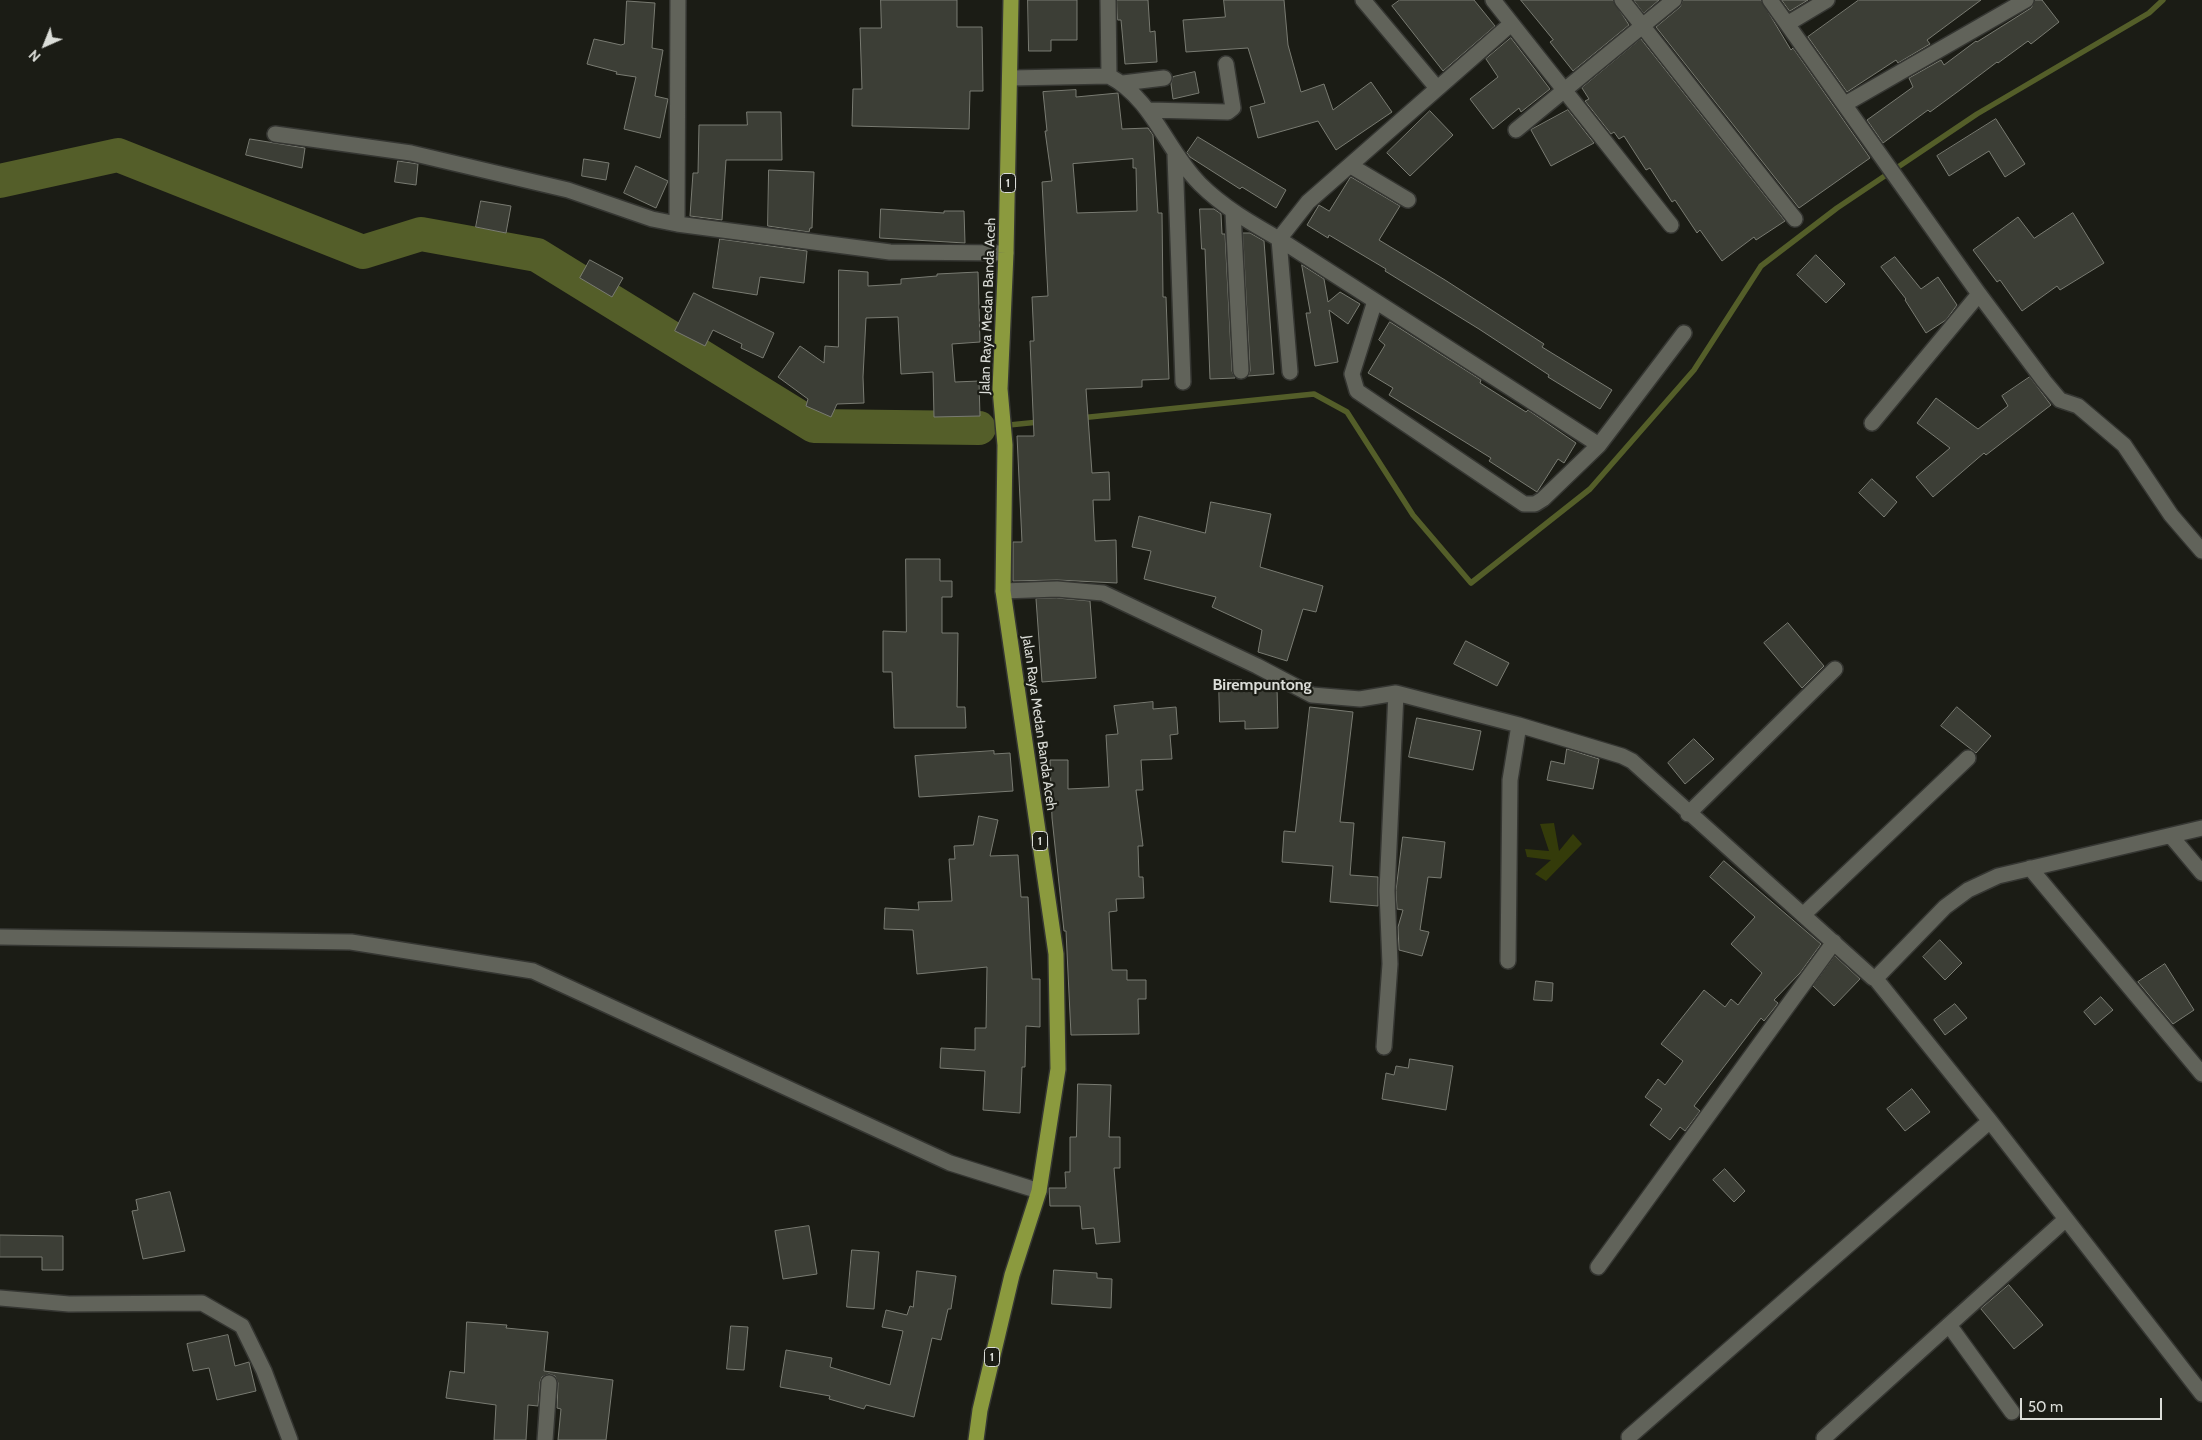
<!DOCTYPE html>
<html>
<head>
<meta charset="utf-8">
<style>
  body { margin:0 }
  #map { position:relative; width:2202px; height:1440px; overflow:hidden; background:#1b1c15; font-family:Cabin,sans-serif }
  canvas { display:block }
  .north { position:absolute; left:20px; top:20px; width:50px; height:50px; -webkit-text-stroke:4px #1b1c15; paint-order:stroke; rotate:224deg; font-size:14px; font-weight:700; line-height:20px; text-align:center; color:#dbddd8 }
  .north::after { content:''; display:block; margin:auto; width:18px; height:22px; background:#dbddd8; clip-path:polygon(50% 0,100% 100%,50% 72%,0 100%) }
  .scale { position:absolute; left:2020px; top:1398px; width:142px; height:22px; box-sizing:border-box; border:2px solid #dbddd8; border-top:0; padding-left:6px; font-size:15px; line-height:18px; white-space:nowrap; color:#dbddd8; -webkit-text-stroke:4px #1b1c15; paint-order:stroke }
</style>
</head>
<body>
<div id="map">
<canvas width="2202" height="1440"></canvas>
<div class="north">N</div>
<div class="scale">50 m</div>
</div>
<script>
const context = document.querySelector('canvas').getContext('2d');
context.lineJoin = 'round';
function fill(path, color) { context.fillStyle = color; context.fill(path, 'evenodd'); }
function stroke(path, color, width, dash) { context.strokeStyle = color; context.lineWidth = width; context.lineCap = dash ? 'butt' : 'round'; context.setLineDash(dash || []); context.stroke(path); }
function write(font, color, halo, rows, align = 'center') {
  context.font = font + ' Cabin,sans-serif'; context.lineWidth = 4.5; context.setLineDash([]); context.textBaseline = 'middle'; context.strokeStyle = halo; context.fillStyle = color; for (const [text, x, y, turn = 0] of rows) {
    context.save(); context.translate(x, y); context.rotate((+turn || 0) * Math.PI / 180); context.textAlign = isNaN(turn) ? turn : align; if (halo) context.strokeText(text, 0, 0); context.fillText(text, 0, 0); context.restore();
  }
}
const green = new Path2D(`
  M 1554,823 L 1559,851 L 1573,834 L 1582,844 L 1546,881 L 1535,874 L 1551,860 L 1527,857 L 1525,849 L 1549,851 L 1540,824 Z`);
const stream = new Path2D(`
  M 1080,418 L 1314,394 L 1347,412 L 1413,515 L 1471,583 L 1590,489 L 1694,370 L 1761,266 L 1837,208 L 1977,114 L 2149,13 L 2163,0
  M 979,428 L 1039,422`);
const river = new Path2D(`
  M 0,181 L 118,155 L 363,252 L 421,234 L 537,255 L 814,426 L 979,428`);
const building = new Path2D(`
  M 881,0 L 957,0 L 957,27 L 982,27 L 983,91 L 970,91 L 969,129 L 852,126 L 853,89 L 862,89 L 860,28 L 881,28 Z
  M 1028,0 L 1077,0 L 1077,40 L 1051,40 L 1051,51 L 1029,51 Z
  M 1117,0 L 1148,0 L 1150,32 L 1155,31 L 1157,62 L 1125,64 L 1121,20 L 1118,20 Z
  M 1224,0 L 1284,0 L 1288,45 L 1301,92 L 1324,84 L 1333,110 L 1371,82 L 1392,112 L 1336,150 L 1318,121 L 1258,138 L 1250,107 L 1265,103 L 1248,48 L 1186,52 L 1183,20 L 1225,17 Z
  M 1400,0 L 1474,0 L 1495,26 L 1443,71 L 1392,6 Z
  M 1521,0 L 1613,0 L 1629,25 L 1573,71 L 1550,42 L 1553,40 Z
  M 1634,0 L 1659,0 L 1644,13 Z
  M 1683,0 L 1761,0 L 1791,50 L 1793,48 L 1870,158 L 1799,208 L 1656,27 L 1680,7 Z
  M 1782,0 L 1808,0 L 1790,11 Z
  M 1859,0 L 1981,0 L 1927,40 L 1930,44 L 1898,63 L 1896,60 L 1847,92 L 1808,37 Z
  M 2035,0 L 2042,0 L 2059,22 L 2031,44 L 2028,41 L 1998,63 L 1997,62 L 1960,90 L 1930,112 L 1928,110 L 1883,143 L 1867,120 L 1913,87 L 1909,78 L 1941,60 L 1944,65 L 1976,41 L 1977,42 L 2031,8 Z
  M 627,1 L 655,3 L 652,48 L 663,50 L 655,96 L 668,99 L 660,138 L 624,129 L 636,77 L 616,74 L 617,72 L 587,64 L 594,39 L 621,45 L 624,44 Z
  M 1511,38 L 1550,89 L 1521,112 L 1519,108 L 1493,129 L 1470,99 L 1498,77 L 1486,59 Z
  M 1641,39 L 1785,221 L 1756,240 L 1754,237 L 1722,261 L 1700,230 L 1697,233 L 1675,200 L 1672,202 L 1650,168 L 1646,170 L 1624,136 L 1619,139 L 1614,132 L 1611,134 L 1585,101 L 1589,99 L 1582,88 Z
  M 1195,72 L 1199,93 L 1173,99 L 1171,84 L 1173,77 Z
  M 1076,90 L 1076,97 L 1118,93 L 1122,129 L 1148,128 L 1153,135 L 1158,213 L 1162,213 L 1163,297 L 1166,297 L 1169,379 L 1142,380 L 1142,387 L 1086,389 L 1092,473 L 1109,472 L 1110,500 L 1093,500 L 1095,541 L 1116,540 L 1117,583 L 1057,580 L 1013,581 L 1013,542 L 1022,542 L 1017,436 L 1034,436 L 1030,341 L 1034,341 L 1032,297 L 1048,296 L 1042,182 L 1052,181 L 1045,131 L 1047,131 L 1043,92 ZM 1133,159 L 1133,168 L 1136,168 L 1137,211 L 1077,213 L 1073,164 Z
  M 1568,110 L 1594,143 L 1551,166 L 1531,130 Z
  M 1430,111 L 1453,135 L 1410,176 L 1387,153 Z
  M 747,112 L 781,112 L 782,160 L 726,160 L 722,220 L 690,216 L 693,173 L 698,173 L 699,125 L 747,125 Z
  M 1996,119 L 2025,164 L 2005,177 L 1989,151 L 1949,176 L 1937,156 Z
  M 1198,137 L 1286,190 L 1276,208 L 1242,187 L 1240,189 L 1190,157 L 1187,153 Z
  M 250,139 L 305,148 L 302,168 L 246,155 Z
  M 584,159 L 609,163 L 606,180 L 582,176 Z
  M 398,161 L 418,164 L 416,185 L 395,182 Z
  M 636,166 L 668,181 L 656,208 L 624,193 Z
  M 769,170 L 814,172 L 812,228 L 810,228 L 809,232 L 768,226 Z
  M 1351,177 L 1400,206 L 1379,240 L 1445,280 L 1544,344 L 1542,347 L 1612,390 L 1600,409 L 1548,377 L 1549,375 L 1479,329 L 1385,271 L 1386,269 L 1329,235 L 1328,238 L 1307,225 L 1319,205 L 1329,211 Z
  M 481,201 L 511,206 L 506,233 L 476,227 Z
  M 881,209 L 944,213 L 944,211 L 964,211 L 965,243 L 880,238 Z
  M 1200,209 L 1214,209 L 1221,214 L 1222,234 L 1225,234 L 1232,371 L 1235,378 L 1210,379 L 1205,249 L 1202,249 Z
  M 2073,213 L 2104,263 L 2060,290 L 2057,286 L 2022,311 L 2000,280 L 1997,282 L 1973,250 L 2018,217 L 2034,238 Z
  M 1243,233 L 1250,233 L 1264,241 L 1274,374 L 1248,376 L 1250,371 Z
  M 720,239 L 807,251 L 804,283 L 760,277 L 757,295 L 713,288 Z
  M 1816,255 L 1845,284 L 1826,303 L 1797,275 Z
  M 1895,257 L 1921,289 L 1938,277 L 1957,305 L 1946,320 L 1926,333 L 1905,300 L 1906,299 L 1881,267 Z
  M 590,260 L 623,278 L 612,297 L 580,278 Z
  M 1302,265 L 1324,279 L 1328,302 L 1340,292 L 1360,304 L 1348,324 L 1329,310 L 1338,362 L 1315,366 L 1306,313 L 1310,313 Z
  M 839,270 L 868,272 L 868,286 L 901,284 L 901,279 L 937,276 L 937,274 L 978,272 L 980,342 L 952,344 L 955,382 L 979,381 L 980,416 L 934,417 L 933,372 L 901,374 L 898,317 L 866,318 L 863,377 L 864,403 L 837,404 L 831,417 L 806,406 L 808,399 L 778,377 L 800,346 L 824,363 L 825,346 L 838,347 Z
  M 694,293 L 774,333 L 763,358 L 741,348 L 742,344 L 713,330 L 705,346 L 675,331 Z
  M 1390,322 L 1481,380 L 1480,383 L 1526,412 L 1528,410 L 1576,443 L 1564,463 L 1558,459 L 1537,492 L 1489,461 L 1491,458 L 1389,395 L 1393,388 L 1368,373 L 1385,345 L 1379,340 Z
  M 2030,377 L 2051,405 L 1986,455 L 1984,453 L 1933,497 L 1916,477 L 1950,448 L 1917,423 L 1936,398 L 1978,429 L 2008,406 L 2002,396 Z
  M 1872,479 L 1897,502 L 1884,517 L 1859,493 Z
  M 1211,502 L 1271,514 L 1260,567 L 1323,586 L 1316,612 L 1303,609 L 1287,661 L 1258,652 L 1262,630 L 1212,607 L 1216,597 L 1144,579 L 1151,551 L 1132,547 L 1139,516 L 1205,533 Z
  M 906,559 L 940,559 L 940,581 L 952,581 L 952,597 L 942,597 L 942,633 L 958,633 L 957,707 L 965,707 L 966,728 L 894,728 L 892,672 L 883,672 L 883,631 L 906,632 Z
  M 1057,598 L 1090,601 L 1096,678 L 1042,682 L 1036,599 Z
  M 1788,623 L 1824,666 L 1802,688 L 1764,643 Z
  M 1466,641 L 1509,663 L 1497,686 L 1454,664 Z
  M 1219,680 L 1242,680 L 1242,687 L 1277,687 L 1278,728 L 1245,729 L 1245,721 L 1220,722 Z
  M 1153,702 L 1153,709 L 1176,707 L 1178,734 L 1170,735 L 1172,759 L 1141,760 L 1143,790 L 1136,790 L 1143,846 L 1138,846 L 1139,877 L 1143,877 L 1144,898 L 1116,899 L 1117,911 L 1109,912 L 1112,970 L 1127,970 L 1127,980 L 1146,980 L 1146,999 L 1138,999 L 1139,1034 L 1071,1035 L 1066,931 L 1064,931 L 1052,818 L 1050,760 L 1068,760 L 1068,789 L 1109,787 L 1106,735 L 1118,734 L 1114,706 Z
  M 1310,707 L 1353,712 L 1340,822 L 1354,823 L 1350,875 L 1378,877 L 1378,906 L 1330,902 L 1333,866 L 1282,862 L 1284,831 L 1295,832 Z
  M 1957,707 L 1991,736 L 1976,753 L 1941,726 Z
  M 1417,718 L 1481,731 L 1473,770 L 1409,757 Z
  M 1694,739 L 1714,759 L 1685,784 L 1668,763 Z
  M 1567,749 L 1599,759 L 1593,789 L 1547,780 L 1551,761 L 1564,764 Z
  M 994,751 L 994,754 L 1010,753 L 1013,791 L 919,797 L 915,756 Z
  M 979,816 L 998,820 L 990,856 L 1018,855 L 1021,897 L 1028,897 L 1032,979 L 1040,979 L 1040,1027 L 1026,1026 L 1025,1067 L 1022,1067 L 1020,1113 L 983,1110 L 985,1071 L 940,1068 L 941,1048 L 975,1050 L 975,1028 L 986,1028 L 987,967 L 917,974 L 913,930 L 884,929 L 885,908 L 919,910 L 918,902 L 952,901 L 949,859 L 955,859 L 954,846 L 973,845 Z
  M 1403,837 L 1445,842 L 1441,878 L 1428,877 L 1420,930 L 1429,932 L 1422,956 L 1399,950 L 1398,927 L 1403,910 L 1397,909 L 1396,891 Z
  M 1724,861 L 1821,944 L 1800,973 L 1774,1000 L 1778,1003 L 1776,1006 L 1764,1021 L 1761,1018 L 1694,1106 L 1700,1111 L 1685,1131 L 1680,1127 L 1670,1140 L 1650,1125 L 1662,1109 L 1645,1097 L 1658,1079 L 1665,1085 L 1683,1061 L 1661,1044 L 1704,990 L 1725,1007 L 1731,999 L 1738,1005 L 1762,973 L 1731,944 L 1755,917 L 1710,877 Z
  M 1940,940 L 1962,963 L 1945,980 L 1923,957 Z
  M 1835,956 L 1860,979 L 1834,1006 L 1813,986 Z
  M 2165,964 L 2194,1010 L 2173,1024 L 2138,982 Z
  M 1536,981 L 1553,983 L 1552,1001 L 1534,1000 Z
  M 2101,997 L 2113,1010 L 2095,1025 L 2084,1012 Z
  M 1955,1004 L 1967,1018 L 1945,1035 L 1934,1020 Z
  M 1410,1059 L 1453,1066 L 1446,1110 L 1382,1099 L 1386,1073 L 1394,1075 L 1396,1066 L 1408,1068 Z
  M 1078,1084 L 1111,1085 L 1109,1137 L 1120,1137 L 1120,1168 L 1114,1168 L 1120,1242 L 1096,1244 L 1094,1228 L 1082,1229 L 1080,1206 L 1050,1206 L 1049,1188 L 1066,1188 L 1065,1172 L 1070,1172 L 1070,1137 L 1076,1137 Z
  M 1912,1089 L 1930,1112 L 1905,1131 L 1887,1109 Z
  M 1725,1169 L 1745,1191 L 1734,1202 L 1713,1180 Z
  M 170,1192 L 185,1251 L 143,1259 L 132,1211 L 138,1210 L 136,1200 Z
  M 809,1226 L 817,1274 L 783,1279 L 775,1231 Z
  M 0,1235 L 63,1236 L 63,1270 L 42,1270 L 42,1257 L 0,1257 Z
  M 852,1250 L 879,1252 L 874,1309 L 847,1307 Z
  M 1054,1270 L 1097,1273 L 1097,1278 L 1112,1279 L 1111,1308 L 1052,1304 Z
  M 917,1271 L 956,1276 L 951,1309 L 948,1309 L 941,1340 L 932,1338 L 914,1417 L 866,1405 L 864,1409 L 829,1399 L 830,1396 L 780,1387 L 786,1350 L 832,1358 L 830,1367 L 890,1385 L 903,1331 L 882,1327 L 886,1310 L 907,1315 L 910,1306 L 913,1307 Z
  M 2009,1285 L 2043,1325 L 2014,1349 L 1981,1309 Z
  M 467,1322 L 507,1325 L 506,1328 L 548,1332 L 544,1371 L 613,1380 L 606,1440 L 558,1440 L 561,1409 L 557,1408 L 558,1383 L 555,1376 L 549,1374 L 542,1377 L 540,1382 L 538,1406 L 528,1405 L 526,1440 L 494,1440 L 496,1405 L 446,1398 L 450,1371 L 464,1373 Z
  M 731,1326 L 748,1327 L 744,1370 L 727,1369 Z
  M 228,1335 L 235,1366 L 249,1362 L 256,1391 L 217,1400 L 209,1368 L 193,1371 L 187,1344 Z`);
const minor = new Path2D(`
  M 1108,0 L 1109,76
  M 1363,0 L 1437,88
  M 1493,0 L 1671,225
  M 1622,0 L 1795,219
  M 1770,0 L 1979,294 L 2044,381 L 2060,400 L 2078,406 L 2124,445 L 2171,515 L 2202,551
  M 1787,24 L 1827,0
  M 1011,78 L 1109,76 C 1153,99 1166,150 1200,184 C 1223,207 1251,223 1279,239 L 1599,445
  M 1123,83 L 1164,78
  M 1845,104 L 2026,0
  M 1149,110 L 1228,112 L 1233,108 L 1226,64
  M 1516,130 L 1674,0
  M 275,134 L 411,153 L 568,190 L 652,219 L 677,224 L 890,252 L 1006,253
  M 1175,155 L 1183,382
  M 1351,166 L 1408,200
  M 1233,212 L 1241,371
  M 677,224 L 678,0
  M 1375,301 L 1352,374 L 1357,391 L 1524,504 L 1535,504 L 1543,499 L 1599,445 L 1684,333
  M 1290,372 L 1279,239 L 1308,202 L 1511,24
  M 1872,423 L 1979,294
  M 1003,591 L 1057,589 L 1103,593 L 1257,666 L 1312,695 L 1360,699 L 1396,693 L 1519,725 L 1622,756 L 1632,761 L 1873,978 L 1876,978 L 1945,907 L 1968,890 L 1998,876 L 2202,828
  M 1688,814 L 1835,669
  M 2171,836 L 2202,873
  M 2030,868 L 2202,1074
  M 1803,915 L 1968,758
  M 0,937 L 351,942 L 533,971 L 950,1163 L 1039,1191
  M 1508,961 L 1510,780 L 1519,725
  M 1875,978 L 1990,1121 L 2202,1394
  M 1384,1047 L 1390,964 L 1387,891 L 1396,693
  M 1598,1267 L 1834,942
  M 0,1298 L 69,1304 L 202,1303 L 242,1326 L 264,1371 L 290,1440
  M 1949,1325 L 2012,1412
  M 1629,1437 L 1990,1121
  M 1824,1438 L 2066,1219
  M 545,1440 L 549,1383`);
const highway = new Path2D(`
  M 976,1440 L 980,1410 L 1012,1275 L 1039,1191 L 1058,1069 L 1056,954 L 1003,591 L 1005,445 L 1000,389 L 1006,253 L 1011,0`);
const shields = [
  [1008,183,15],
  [1040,841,15],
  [992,1357,15]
];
const shieldNames = [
  ["1",1008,183],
  ["1",1040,841],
  ["1",992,1357]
];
const streetNames = [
  ["Jalan Raya Medan Banda Aceh",988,306,-88],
  ["Jalan Raya Medan Banda Aceh",1039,723,82]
];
const quarterNames = [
  ["Birempuntong",1262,685]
];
fill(green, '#343b0a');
stroke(stream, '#545e29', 5.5);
stroke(river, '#545e29', 34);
fill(building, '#3c3e36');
stroke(building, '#797b72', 1);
stroke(minor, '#353632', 18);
stroke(highway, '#353632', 18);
stroke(minor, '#61635a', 15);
stroke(highway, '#8b9a3e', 15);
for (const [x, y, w] of shields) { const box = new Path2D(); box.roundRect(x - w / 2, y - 9.5, w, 19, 4); context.fillStyle = '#1b1c15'; context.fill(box); stroke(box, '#dbddd8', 1); }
write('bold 12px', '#dbddd8', null, shieldNames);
write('14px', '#dbddd8', '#1b1c15', streetNames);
write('bold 16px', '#dbddd8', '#1b1c15', quarterNames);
</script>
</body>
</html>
